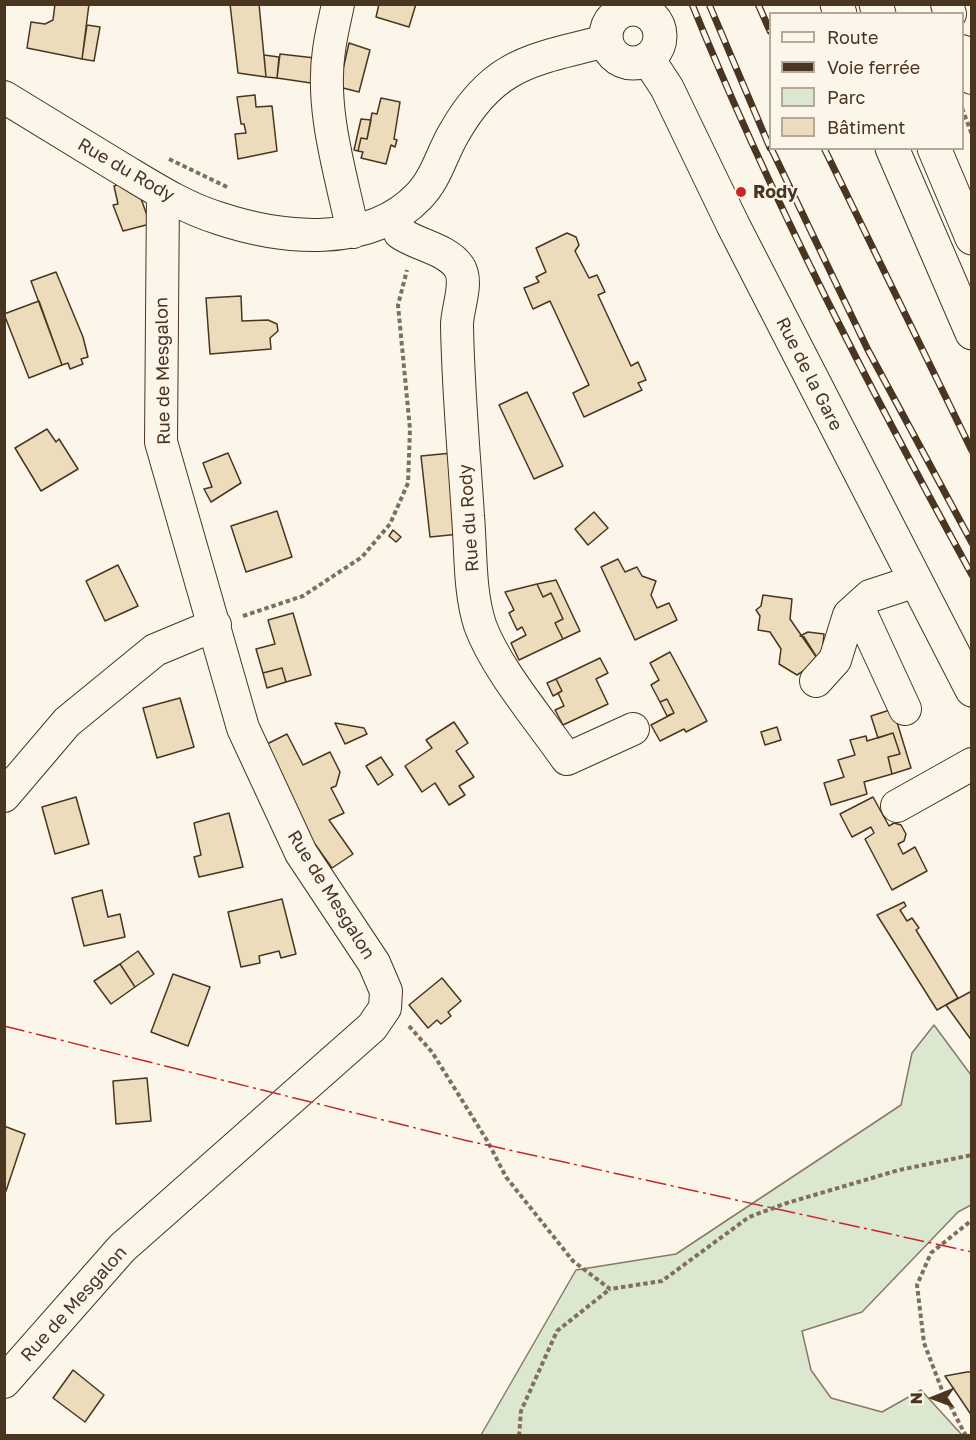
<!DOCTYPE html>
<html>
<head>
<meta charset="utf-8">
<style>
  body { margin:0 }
  #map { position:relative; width:976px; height:1440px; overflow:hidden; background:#fbf6e9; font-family:"Golos Text",sans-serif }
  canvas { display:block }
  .frame { position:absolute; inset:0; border:6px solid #4a3520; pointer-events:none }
  .legend { position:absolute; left:769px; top:12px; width:195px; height:138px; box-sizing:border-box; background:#fbf6e9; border:2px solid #b4a999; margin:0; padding:8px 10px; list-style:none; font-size:18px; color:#4a3520 }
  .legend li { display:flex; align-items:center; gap:12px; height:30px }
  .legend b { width:30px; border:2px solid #b4a999 }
  .north { position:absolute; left:904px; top:1368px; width:60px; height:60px; -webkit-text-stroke:4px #fbf6e9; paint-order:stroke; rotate:269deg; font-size:16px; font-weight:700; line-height:24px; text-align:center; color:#4a3520 }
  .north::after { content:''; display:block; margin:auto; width:21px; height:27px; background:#4a3520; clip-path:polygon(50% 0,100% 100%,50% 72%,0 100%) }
</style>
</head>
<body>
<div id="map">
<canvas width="976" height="1440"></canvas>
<div class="frame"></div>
<ul class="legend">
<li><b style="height:8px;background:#fbf6e9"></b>Route</li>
<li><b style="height:8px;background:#4a3520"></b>Voie ferrée</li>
<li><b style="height:16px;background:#dce7d0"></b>Parc</li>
<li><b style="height:16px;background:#ecdcbc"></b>Bâtiment</li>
</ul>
<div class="north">N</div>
</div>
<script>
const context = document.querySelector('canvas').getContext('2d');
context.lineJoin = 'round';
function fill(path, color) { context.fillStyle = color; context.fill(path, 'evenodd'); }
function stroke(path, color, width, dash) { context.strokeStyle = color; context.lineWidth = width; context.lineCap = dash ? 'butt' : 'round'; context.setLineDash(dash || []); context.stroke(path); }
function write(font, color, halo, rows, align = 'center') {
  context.font = font + ' "Golos Text",sans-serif'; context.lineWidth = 4.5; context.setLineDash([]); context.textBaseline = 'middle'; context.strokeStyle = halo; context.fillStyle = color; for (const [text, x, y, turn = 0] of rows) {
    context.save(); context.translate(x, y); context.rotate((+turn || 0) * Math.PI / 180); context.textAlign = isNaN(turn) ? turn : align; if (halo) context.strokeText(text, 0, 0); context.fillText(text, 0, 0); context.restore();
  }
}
const green = new Path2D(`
  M 934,1025 L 971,1075 L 971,1205 L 958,1212 L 862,1312 L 802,1331 L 811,1370 L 831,1398 L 882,1412 L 921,1390 L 962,1435 L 481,1435 L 576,1270 L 676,1254 L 901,1105 L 912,1053 Z`);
const building = new Path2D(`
  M 55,4 L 89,4 L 82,59 L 27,48 L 31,22 L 45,24 L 53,20 Z
  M 230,4 L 259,4 L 266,77 L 238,73 Z
  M 379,4 L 416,4 L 409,27 L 376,17 Z
  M 87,25 L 100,27 L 94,61 L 82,59 Z
  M 349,43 L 370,50 L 359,92 L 339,87 Z
  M 280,54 L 315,58 L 311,83 L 277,78 Z
  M 264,55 L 279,57 L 277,78 L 266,77 Z
  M 255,95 L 256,107 L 272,106 L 277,151 L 238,159 L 235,134 L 246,133 L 244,124 L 241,124 L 237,97 Z
  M 381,98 L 400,102 L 394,139 L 397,140 L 395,147 L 391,145 L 386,164 L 361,158 L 363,152 L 358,151 L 361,138 L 367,139 L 372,113 L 377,114 Z
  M 361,119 L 371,120 L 367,139 L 361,138 L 358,151 L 354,150 Z
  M 127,182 L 138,190 L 150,224 L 123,231 L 113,205 L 118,204 L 114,186 Z
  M 567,233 L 576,237 L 579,245 L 575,251 L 589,278 L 597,275 L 605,292 L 598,295 L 631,366 L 638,362 L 646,380 L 638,383 L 642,390 L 584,417 L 573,393 L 589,385 L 550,301 L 533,309 L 524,288 L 539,282 L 536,277 L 546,272 L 536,248 Z
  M 56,272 L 83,337 L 88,357 L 81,359 L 83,364 L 70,369 L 68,363 L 62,365 L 31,281 Z
  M 241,296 L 242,321 L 268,320 L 277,324 L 278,331 L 270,338 L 271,349 L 210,354 L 206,298 Z
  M 39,301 L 62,365 L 29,378 L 4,314 Z
  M 527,392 L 563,466 L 534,479 L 499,405 Z
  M 47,429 L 56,442 L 59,439 L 78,469 L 41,491 L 15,448 Z
  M 228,453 L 241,483 L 211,502 L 204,489 L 212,487 L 203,463 Z
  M 452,453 L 460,534 L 430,537 L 421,456 Z
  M 277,511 L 292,557 L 246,572 L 231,526 Z
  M 594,512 L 608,528 L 588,545 L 575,529 Z
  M 393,530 L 401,537 L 396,542 L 389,536 Z
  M 618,559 L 625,572 L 637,567 L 642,576 L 656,581 L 651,595 L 657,608 L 669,603 L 677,620 L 635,640 L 601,567 Z
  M 118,565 L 138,606 L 105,621 L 86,581 Z
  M 556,580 L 580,631 L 563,639 L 555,623 L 563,619 L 551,593 L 543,597 L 537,584 Z
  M 537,584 L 543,597 L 551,593 L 563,619 L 555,623 L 563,639 L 519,660 L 511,643 L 526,635 L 522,627 L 517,630 L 509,613 L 514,610 L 505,592 Z
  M 763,595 L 792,599 L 790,619 L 819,661 L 797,675 L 779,664 L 781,649 L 770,632 L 758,630 L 760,616 L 756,610 L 761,606 Z
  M 293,613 L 311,675 L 286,682 L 282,668 L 263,673 L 256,649 L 275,644 L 268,620 Z
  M 808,632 L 824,634 L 821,664 L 804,637 L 800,636 Z
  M 670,652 L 707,721 L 686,732 L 684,729 L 660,741 L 651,725 L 674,713 L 667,699 L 660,702 L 651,685 L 659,680 L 650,663 Z
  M 600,658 L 608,673 L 596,679 L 608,704 L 563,725 L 555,710 L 564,706 L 558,693 L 562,691 L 556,679 Z
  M 282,668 L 286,682 L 267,688 L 263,673 Z
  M 556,679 L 562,691 L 553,696 L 547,683 Z
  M 180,698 L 194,747 L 157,758 L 143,708 Z
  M 667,699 L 674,713 L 667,716 L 660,702 Z
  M 893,709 L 911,768 L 892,774 L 888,757 L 900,754 L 893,733 L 878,738 L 871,716 Z
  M 454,722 L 468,743 L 456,751 L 474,777 L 459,786 L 465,795 L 449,805 L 435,783 L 422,792 L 405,766 L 432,748 L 426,740 Z
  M 335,723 L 364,728 L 367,734 L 345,744 Z
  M 777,727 L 781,740 L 765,745 L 761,732 Z
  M 893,733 L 900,754 L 888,757 L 892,774 L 864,782 L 867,794 L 831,805 L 824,783 L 844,777 L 838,760 L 855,755 L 850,740 L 866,736 L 867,741 Z
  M 287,734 L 303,765 L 330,752 L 340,772 L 336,786 L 331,788 L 344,813 L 329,820 L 353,854 L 332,868 L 305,830 L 265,745 Z
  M 381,757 L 393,775 L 378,785 L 366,766 Z
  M 76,797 L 89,844 L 55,854 L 42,807 Z
  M 873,797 L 889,826 L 894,823 L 901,825 L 906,834 L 904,841 L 898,844 L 903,854 L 915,847 L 927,871 L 892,890 L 865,839 L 874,833 L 871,827 L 852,837 L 840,814 Z
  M 229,813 L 243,867 L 199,877 L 194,857 L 201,855 L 194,823 Z
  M 102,890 L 108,917 L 120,914 L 125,937 L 84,946 L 72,898 Z
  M 282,899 L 296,954 L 281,958 L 279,951 L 259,956 L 260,963 L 241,967 L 228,912 Z
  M 904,902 L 906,906 L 900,910 L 907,921 L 912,918 L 919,928 L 916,930 L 958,998 L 937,1010 L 877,915 Z
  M 138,951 L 154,974 L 135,987 L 120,964 Z
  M 120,964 L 135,987 L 111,1004 L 94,981 Z
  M 173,974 L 210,987 L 188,1046 L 151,1032 Z
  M 442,978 L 461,1001 L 448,1012 L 451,1016 L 441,1024 L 437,1020 L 428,1028 L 409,1005 Z
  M 970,992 L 972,994 L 972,1041 L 946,1005 Z
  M 147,1078 L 151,1121 L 116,1124 L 113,1081 Z
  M 4,1126 L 25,1134 L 6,1191 L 4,1190 Z
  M 73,1370 L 104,1395 L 85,1422 L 53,1398 Z
  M 967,1372 L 972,1372 L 972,1416 L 945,1376 Z`);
const path = new Path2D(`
  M 962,108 L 972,135
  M 169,159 L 227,187
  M 243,616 L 303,596 L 362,557 L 390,524 L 408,483 L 410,429 L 398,305 L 407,270
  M 409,1026 L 432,1052 L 488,1142 L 506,1177 L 573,1261 L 610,1289 L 662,1281 L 749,1217 L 787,1203 L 899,1170 L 972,1155
  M 519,1436 L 521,1411 L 557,1331 L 610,1289
  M 966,1436 L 942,1390 L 924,1343 L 917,1285 L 931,1253 L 972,1220`);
const minor = new Path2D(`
  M 338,4 C 335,19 331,35 329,50 C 320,110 341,174 353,232
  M 947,4 L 950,14
  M 962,51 L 972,78
  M 4,97 C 42,120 80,143 117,166 C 149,185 182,207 218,218 C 281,239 369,249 419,196 C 436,179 442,153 454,133 C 494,62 533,60 606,41
  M 396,216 L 400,233 C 417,245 447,249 459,267 C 469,282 457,308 457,325 C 458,389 464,453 468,516 C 471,551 469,591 480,625 C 496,669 540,720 567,759 L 633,729
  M 858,607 L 905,709
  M 816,681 L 835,660 L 849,615 L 870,596 L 916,581
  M 4,796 L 67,722 L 155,650 L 215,625
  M 897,806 L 972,764
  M 4,1382 L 122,1248 L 372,1027 L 385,1008 L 386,991 L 374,963 L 301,853 L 243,728 L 161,442 L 163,194`);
const major = new Path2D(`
  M606 36a27 27 0 1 1 54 0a27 27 0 1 1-54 0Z
  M 648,59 L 667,88 L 733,225 L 972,690`);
const highway = new Path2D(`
  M 837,4 L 840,14
  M 876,4 L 879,14
  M 892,148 L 972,333
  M 934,148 L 972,238`);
const rail = new Path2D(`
  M 692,4 C 772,201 870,389 972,575
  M 709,4 L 770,148
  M 758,4 L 770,31
  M 771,148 L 868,350 L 972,543
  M 824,148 L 972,451`);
const power = new Path2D(`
  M 4,1026 L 464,1140 L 972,1252`);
const markers = [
  [741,192,6,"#c62828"]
];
const streetNames = [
  ["Rue du Rody",126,170,30],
  ["Rue de Mesgalon",163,371,-91],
  ["Rue de la Gare",809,374,63],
  ["Rue du Rody",469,518,-94],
  ["Rue de Mesgalon",331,895,58],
  ["Rue de Mesgalon",74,1304,-48]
];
const poiNames = [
  ["Rody",753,192]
];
fill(green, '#dce7d0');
stroke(green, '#887966', 1.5);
fill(building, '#ecdcbc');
stroke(building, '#4a3520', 1.5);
stroke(minor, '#4a3520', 34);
stroke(major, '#4a3520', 35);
stroke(highway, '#4a3520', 35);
stroke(path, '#7f6f5c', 4, [4.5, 3]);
stroke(minor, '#fbf6e9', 32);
stroke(major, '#fbf6e9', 33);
stroke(highway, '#fbf6e9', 33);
stroke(rail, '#4a3520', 7);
stroke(rail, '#fbf6e9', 4.5, [14]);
stroke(power, '#c62828', 1.5, [21, 4.5, 3, 4.5]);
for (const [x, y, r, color] of markers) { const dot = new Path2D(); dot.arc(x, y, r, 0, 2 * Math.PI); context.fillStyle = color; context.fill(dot); stroke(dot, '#fbf6e9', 2); }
write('18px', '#4a3520', '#fbf6e9', streetNames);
write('bold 18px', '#4a3520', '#fbf6e9', poiNames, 'left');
</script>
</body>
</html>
